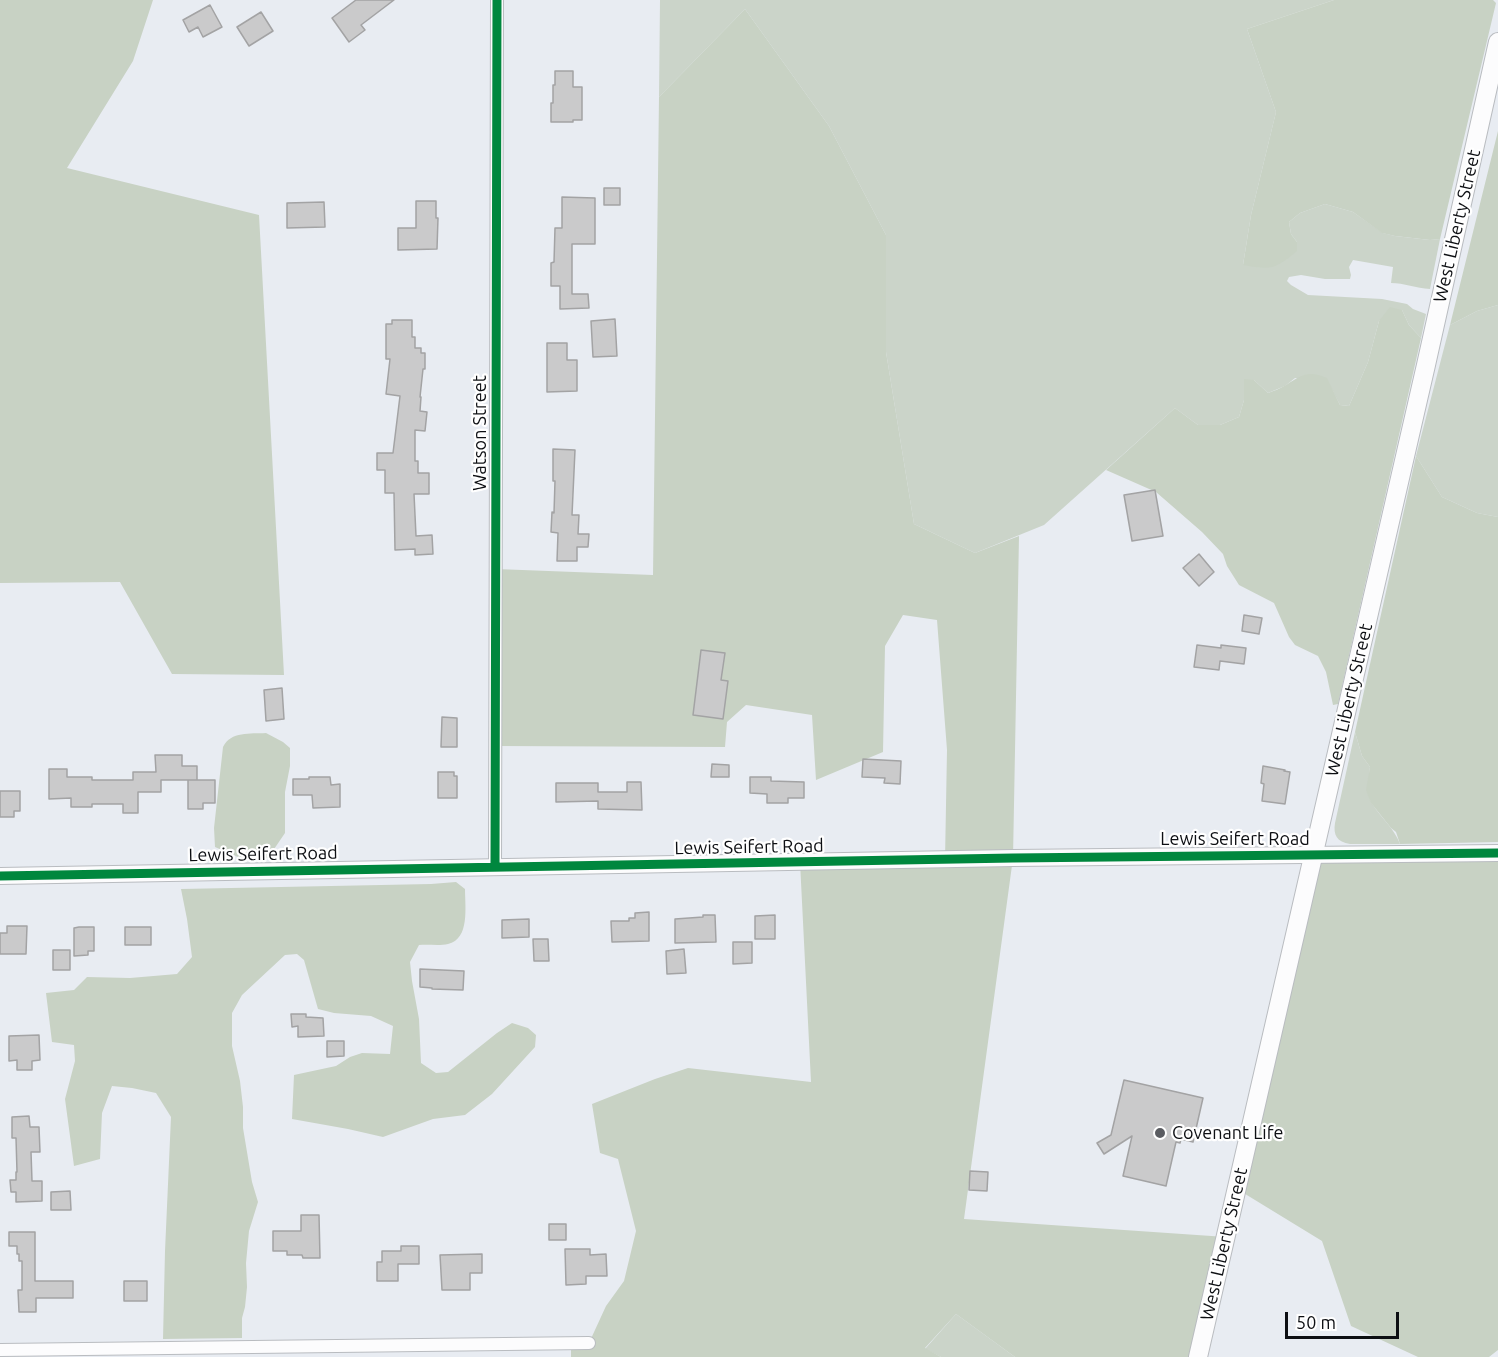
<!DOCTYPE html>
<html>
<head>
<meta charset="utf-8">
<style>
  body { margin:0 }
  #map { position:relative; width:1498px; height:1357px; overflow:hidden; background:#e8ecf2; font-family:Ubuntu,sans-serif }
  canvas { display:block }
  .scale { position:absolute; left:1285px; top:1312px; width:114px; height:27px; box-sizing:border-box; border:3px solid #0d0f13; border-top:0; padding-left:8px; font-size:18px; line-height:21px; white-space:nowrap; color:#0d0f13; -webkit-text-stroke:4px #fff; paint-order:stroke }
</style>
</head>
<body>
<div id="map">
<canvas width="1498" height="1357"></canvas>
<div class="scale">50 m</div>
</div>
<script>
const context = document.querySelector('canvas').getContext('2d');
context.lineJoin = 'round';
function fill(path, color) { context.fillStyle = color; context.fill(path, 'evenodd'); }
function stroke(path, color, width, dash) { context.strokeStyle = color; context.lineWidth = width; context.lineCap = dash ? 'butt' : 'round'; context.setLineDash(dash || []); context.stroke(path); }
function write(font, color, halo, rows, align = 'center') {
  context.font = font + ' Ubuntu,sans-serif'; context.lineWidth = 4.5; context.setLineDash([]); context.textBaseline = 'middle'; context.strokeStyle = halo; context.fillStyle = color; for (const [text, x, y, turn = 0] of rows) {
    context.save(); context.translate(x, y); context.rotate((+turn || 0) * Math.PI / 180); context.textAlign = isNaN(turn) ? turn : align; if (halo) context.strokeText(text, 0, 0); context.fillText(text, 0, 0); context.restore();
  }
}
const green = new Path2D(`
  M 660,0 L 1334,0 L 1247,29 L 1276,112 L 1251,215 L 1243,265 L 1297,242 L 1291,234 L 1289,222 L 1300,213 L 1325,204 L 1353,212 L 1383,233 L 1395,236 L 1430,240 L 1440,239 L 1430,289 C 1416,288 1404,283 1391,283 L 1393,267 L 1353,260 L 1349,267 L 1351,275 L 1350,279 L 1325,279 L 1301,275 L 1289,277 L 1287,281 L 1291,285 L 1308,295 L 1382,299 L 1407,304 L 1413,309 L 1426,314 L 1421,338 L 1409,325 L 1402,310 L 1379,321 L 1368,362 L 1349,406 L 1340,405 L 1326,378 L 1295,378 L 1285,386 L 1268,393 L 1254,380 L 1244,400 L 1239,417 L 1220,425 L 1198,425 L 1175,408 L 1044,525 L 975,553 L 914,524 L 886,352 L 886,235 L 829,126 L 745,9 L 659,97 Z
  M 1498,305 L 1498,517 L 1477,513 L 1442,497 L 1416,456 L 1450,325 L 1477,311 Z
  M 1355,732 L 1362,756 L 1370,767 C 1369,776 1367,797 1373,805 C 1382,819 1394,828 1400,844 L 1350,844 C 1337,842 1333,835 1335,823 Z
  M 956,1314 L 1015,1357 L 941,1357 L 925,1349 Z`);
const forest = new Path2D(`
  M 0,0 L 153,0 L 133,61 L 67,168 L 259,215 L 284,675 L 172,674 L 120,582 L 0,583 Z
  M 1334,0 L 1493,0 L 1496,3 L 1440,239 L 1430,240 L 1395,236 L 1382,233 L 1353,212 L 1325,204 L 1300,213 L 1289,222 L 1291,234 L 1297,242 L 1297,251 C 1274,270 1272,270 1243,265 L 1251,215 L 1276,112 L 1247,29 Z
  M 745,9 L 829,126 L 886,235 L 886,352 L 914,524 L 975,553 L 1019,536 L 1013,858 L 964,1219 L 1226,1237 L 1198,1357 L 1015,1357 L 956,1314 L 925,1348 L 941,1357 L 571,1357 L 571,1343 L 589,1343 L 606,1306 L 624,1281 L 636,1231 L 618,1159 L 600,1153 L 592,1104 L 655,1079 L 688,1068 L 811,1082 L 800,862 L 945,860 L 947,750 L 937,620 L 903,615 L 885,646 L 883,752 L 816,780 L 812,715 L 746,705 L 727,722 L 725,747 L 496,746 L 496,569 L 653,575 L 659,97 Z
  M 1498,131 L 1498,305 L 1477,311 L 1450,325 Z
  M 1390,307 L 1402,310 L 1409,325 L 1421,338 L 1338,704 L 1333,705 L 1326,672 L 1318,656 L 1295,645 L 1289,637 L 1274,603 L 1239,585 L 1227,566 L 1223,554 L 1202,532 L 1156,492 L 1106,470 L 1175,408 L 1198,425 L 1220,425 L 1239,417 L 1244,400 L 1244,379 L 1254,380 L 1268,393 C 1274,391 1281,388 1286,385 C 1302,375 1308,370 1327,378 L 1340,405 L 1349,406 L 1368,362 L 1379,321 Z
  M 1416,456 L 1442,497 L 1477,513 L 1498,517 L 1498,842 L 1400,844 L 1396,832 L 1391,828 L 1371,803 L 1366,790 L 1370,767 L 1362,756 L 1355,732 Z
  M 266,733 L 283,742 L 290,748 L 290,766 L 285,792 L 285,833 L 268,858 L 238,857 L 215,847 L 214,828 L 223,747 C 231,731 250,734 266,733 Z
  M 1498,853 L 1498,1350 L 1489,1357 L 1418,1357 L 1351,1326 L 1322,1241 L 1237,1189 L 1313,855 Z
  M 456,882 L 465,889 C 465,907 470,939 448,944 C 439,946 428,944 419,945 L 410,962 L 412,981 L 419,1019 L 421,1063 L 436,1073 L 448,1072 L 497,1033 L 512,1023 L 528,1028 L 536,1035 L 535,1047 L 492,1094 L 465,1115 L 433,1119 L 383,1137 L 348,1129 L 292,1119 L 294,1075 L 336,1066 L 350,1057 L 362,1053 L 390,1054 L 393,1026 L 371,1016 L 334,1013 L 318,1009 L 304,960 L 297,954 L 285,955 L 242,995 L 232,1013 L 232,1046 L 240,1081 L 243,1107 L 243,1128 L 252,1182 L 258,1202 L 249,1231 L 246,1263 L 247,1287 L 245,1307 L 242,1318 L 242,1338 L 163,1339 L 165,1251 L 171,1117 L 156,1093 L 132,1088 L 112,1086 L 102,1113 L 100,1159 L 74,1166 L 65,1099 L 75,1061 L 74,1045 L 52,1042 L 46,993 L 74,990 L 87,977 L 130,978 L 177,974 L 192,957 L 187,919 L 181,889 L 431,884 Z`);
const building = new Path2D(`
  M 356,0 L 394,0 L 361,25 L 365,30 L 349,42 L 332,18 Z
  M 210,5 L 222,27 L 203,37 L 198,27 L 189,32 L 183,20 Z
  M 261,12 L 273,31 L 249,46 L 237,27 Z
  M 555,71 L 573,71 L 573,87 L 582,87 L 582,120 L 573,120 L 573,122 L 551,122 L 551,103 L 553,103 L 553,85 L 555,85 Z
  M 604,188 L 620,188 L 620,205 L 604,205 Z
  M 562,197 L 595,198 L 595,244 L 572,244 L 572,294 L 588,294 L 589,308 L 560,309 L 560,286 L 551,286 L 551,263 L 554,262 L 555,228 L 562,228 Z
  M 416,201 L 436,201 L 436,218 L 438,218 L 437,249 L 398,250 L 398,228 L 416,228 Z
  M 324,202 L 325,227 L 287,228 L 287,203 Z
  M 615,319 L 617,356 L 593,357 L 591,321 Z
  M 392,320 L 412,320 L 412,337 L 415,337 L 415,348 L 421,348 L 421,353 L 425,353 L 425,369 L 423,369 L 420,397 L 421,397 L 420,411 L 427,412 L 425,431 L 415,430 L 415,461 L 418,461 L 418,473 L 429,473 L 429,494 L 414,494 L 416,536 L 432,535 L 433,554 L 415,555 L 415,549 L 395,550 L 394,493 L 385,493 L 385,470 L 377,470 L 377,453 L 393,453 L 400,396 L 386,394 L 390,359 L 386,359 L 386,324 L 392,324 Z
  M 547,343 L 567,343 L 567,360 L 577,360 L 577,391 L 547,392 Z
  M 553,449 L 575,450 L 572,515 L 579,515 L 578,534 L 589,534 L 588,547 L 577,547 L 577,561 L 557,561 L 558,533 L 551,532 L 552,512 L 554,513 L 555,481 L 553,481 Z
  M 1155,490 L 1163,536 L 1132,541 L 1124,495 Z
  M 1199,554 L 1214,572 L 1199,586 L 1183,568 Z
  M 1244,615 L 1262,618 L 1259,634 L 1242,631 Z
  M 1197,645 L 1221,648 L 1221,645 L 1246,648 L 1244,664 L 1220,661 L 1219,670 L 1194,667 Z
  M 701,650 L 725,653 L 721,680 L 728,681 L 723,719 L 693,715 Z
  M 282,688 L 284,719 L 266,721 L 264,690 Z
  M 442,717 L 457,718 L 457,747 L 441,747 Z
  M 155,755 L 182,755 L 182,766 L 197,766 L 197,780 L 161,780 L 161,792 L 138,792 L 138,813 L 123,813 L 123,804 L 92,804 L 92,807 L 71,807 L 71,798 L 49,799 L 49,769 L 67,769 L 67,777 L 92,777 L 92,780 L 133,780 L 133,772 L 156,772 Z
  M 863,759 L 901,761 L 900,784 L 884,783 L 885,778 L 862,777 Z
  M 712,764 L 729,765 L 729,777 L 711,777 Z
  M 1263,766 L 1285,770 L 1284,771 L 1290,772 L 1285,804 L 1262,801 L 1264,784 L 1261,783 Z
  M 438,772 L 454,772 L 454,776 L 457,776 L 457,798 L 438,798 Z
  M 309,777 L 330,777 L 331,785 L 340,784 L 340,807 L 313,808 L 312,795 L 293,795 L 293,779 L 309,779 Z
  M 750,777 L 771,777 L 771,781 L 804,782 L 804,798 L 788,798 L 788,803 L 767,803 L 767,794 L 750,793 Z
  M 188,780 L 215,780 L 215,803 L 203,803 L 203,809 L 188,809 Z
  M 627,782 L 641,782 L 642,810 L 598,809 L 598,801 L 556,802 L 556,783 L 598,783 L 598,792 L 627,792 Z
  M 0,791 L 20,791 L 20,811 L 14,811 L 14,817 L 0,817 Z
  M 649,912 L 649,941 L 612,942 L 611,921 L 629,921 L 629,918 L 635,918 L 635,913 Z
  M 703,915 L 715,915 L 716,942 L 675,943 L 675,919 L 703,917 Z
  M 775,915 L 775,939 L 755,939 L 755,916 Z
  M 529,919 L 529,937 L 502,938 L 502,920 Z
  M 7,926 L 27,926 L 26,954 L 0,954 L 0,933 L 7,933 Z
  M 79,927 L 94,927 L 94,951 L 88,951 L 88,955 L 74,956 L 74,928 Z
  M 125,927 L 151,927 L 151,945 L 125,945 Z
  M 533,939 L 548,939 L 549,961 L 534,961 Z
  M 733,942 L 752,942 L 752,963 L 733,964 Z
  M 684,949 L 686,973 L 667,974 L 666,951 Z
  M 53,950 L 70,950 L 70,970 L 53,970 Z
  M 420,969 L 464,971 L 463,990 L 432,989 L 432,988 L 420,987 Z
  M 291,1014 L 306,1014 L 306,1017 L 323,1018 L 324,1036 L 298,1037 L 298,1026 L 292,1027 Z
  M 39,1035 L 40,1060 L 32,1061 L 32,1070 L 17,1070 L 17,1060 L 9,1061 L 9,1036 Z
  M 327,1041 L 344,1041 L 344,1056 L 327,1057 Z
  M 1124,1080 L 1203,1098 L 1193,1142 L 1181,1139 L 1180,1143 L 1176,1142 L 1166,1186 L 1123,1176 L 1132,1136 L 1104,1154 L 1097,1143 L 1111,1135 Z
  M 29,1116 L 30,1127 L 39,1127 L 40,1152 L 31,1152 L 32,1181 L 42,1181 L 42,1201 L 16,1202 L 16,1192 L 11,1192 L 10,1180 L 16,1180 L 16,1172 L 17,1172 L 16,1138 L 12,1138 L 12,1117 Z
  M 970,1171 L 988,1172 L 987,1191 L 969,1190 Z
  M 70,1191 L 71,1210 L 51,1210 L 51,1192 Z
  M 301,1215 L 319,1215 L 320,1258 L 303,1258 L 302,1255 L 287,1255 L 287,1251 L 273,1251 L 273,1231 L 301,1231 Z
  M 549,1224 L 566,1224 L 566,1240 L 549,1240 Z
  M 9,1232 L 35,1232 L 35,1281 L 73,1281 L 73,1298 L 36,1298 L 36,1312 L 19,1312 L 18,1290 L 22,1290 L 22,1261 L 19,1261 L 19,1254 L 17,1254 L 17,1246 L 9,1246 Z
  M 401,1246 L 419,1246 L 419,1264 L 398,1264 L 398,1281 L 377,1281 L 377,1262 L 382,1262 L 382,1251 L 401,1251 Z
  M 565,1249 L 590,1249 L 590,1255 L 606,1254 L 607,1276 L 586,1276 L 586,1284 L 566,1285 Z
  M 482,1254 L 482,1273 L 470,1273 L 470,1290 L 442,1290 L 440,1255 Z
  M 124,1281 L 147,1281 L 147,1301 L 124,1301 Z`);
const minor = new Path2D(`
  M 495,866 L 497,0
  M 0,1350 L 589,1343`);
const tertiary = new Path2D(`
  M 0,876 L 1013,858 L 1498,853`);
const secondary = new Path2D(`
  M 1198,1357 L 1426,365 L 1498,42`);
const cycleway = new Path2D(`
  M 495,866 L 497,0
  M 0,876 L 1013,858 L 1498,853`);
const markers = [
  [1160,1133,6,"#5a5c61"]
];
const streetNames = [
  ["West Liberty Street",1457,226,-77],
  ["Watson Street",480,433,-90],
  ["West Liberty Street",1349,700,-77],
  ["Lewis Seifert Road",1235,839],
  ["Lewis Seifert Road",749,847,-1],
  ["Lewis Seifert Road",263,854,-1],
  ["West Liberty Street",1224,1244,-77]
];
const poiNames = [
  ["Covenant Life",1172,1133]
];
fill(green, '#cbd4c9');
fill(forest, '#c8d2c4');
fill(building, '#cacacb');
stroke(building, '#a3a3a4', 1.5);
stroke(minor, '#b9bcc0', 14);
stroke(tertiary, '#b9bcc0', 18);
stroke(secondary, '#b9bcc0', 20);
stroke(minor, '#fcfcfd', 12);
stroke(tertiary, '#fcfcfd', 16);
stroke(secondary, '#fcfcfd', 18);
stroke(cycleway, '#00873e', 9);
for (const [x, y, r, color] of markers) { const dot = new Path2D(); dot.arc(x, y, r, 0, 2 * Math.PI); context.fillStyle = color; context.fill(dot); stroke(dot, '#fff', 2); }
write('18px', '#0d0f13', '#fff', streetNames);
write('18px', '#0d0f13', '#fff', poiNames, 'left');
</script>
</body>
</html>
